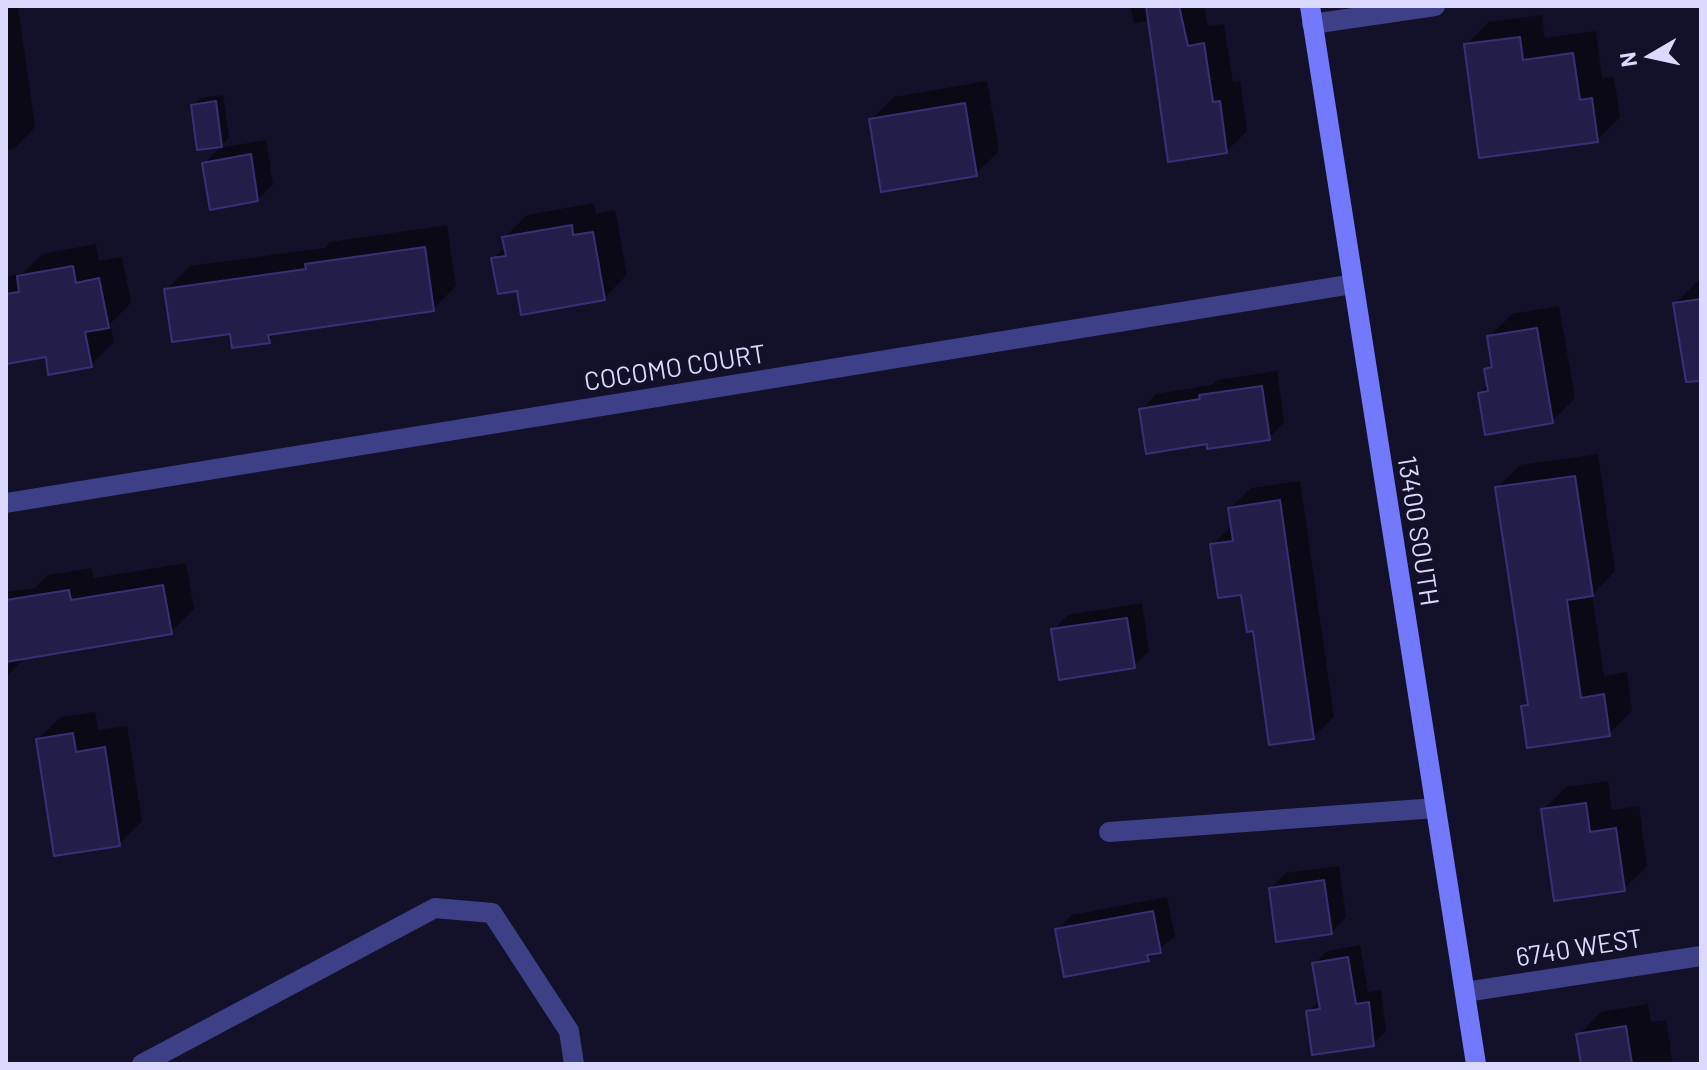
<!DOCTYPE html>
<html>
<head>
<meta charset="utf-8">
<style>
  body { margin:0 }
  #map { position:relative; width:1707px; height:1070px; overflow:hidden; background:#131129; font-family:Barlow,sans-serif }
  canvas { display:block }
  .frame { position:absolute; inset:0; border:8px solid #dbd9fe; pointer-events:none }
  .north { position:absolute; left:1611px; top:16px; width:80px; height:80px; -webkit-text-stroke:6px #131129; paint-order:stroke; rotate:261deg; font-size:22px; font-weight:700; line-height:32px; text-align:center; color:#dbd9fe }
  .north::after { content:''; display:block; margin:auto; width:28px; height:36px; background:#dbd9fe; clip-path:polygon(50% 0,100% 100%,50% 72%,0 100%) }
</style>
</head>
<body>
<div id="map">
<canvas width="1707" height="1070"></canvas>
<div class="frame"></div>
<div class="north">N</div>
</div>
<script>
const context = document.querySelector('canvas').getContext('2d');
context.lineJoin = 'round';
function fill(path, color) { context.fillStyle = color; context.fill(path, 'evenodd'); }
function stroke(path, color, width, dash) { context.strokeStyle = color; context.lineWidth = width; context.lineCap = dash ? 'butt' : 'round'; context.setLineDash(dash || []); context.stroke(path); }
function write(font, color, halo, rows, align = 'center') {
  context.font = font + ' Barlow,sans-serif'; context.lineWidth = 6; context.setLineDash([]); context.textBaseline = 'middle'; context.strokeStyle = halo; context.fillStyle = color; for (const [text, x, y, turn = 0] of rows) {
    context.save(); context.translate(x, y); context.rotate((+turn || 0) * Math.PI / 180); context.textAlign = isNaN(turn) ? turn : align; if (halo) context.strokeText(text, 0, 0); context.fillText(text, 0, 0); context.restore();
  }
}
const shadow = new Path2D(`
  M 6,6 L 18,6 L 35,127 L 14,149 L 6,150 Z
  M 1130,6 L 1204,6 L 1208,26 L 1224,24 L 1233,82 L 1240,81 L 1247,131 L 1226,152 L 1150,20 L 1134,23 Z
  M 1542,15 L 1545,38 L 1596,31 L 1602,78 L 1614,77 L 1620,117 L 1597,140 L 1466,45 L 1489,22 Z
  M 987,81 L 999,151 L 976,174 L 871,120 L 894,97 Z
  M 223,95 L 229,137 L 222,145 L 193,106 L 200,98 Z
  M 266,140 L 273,184 L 258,199 L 204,164 L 219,148 Z
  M 594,203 L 596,214 L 615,210 L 627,275 L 604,298 L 519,289 L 493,259 L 506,246 L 504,238 L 527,215 Z
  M 447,225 L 456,286 L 433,309 L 278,331 L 269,341 L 232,332 L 167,289 L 190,266 L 325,248 L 330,242 Z
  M 96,244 L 99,261 L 122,257 L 131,303 L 110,324 L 114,342 L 91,365 L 47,354 L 6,362 L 6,277 L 23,273 L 42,254 Z
  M 1698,281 L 1701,281 L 1701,377 L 1675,304 Z
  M 1559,306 L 1575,398 L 1552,421 L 1480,393 L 1489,384 L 1486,369 L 1493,362 L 1489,337 L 1512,314 Z
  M 1277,371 L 1284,422 L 1269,438 L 1141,410 L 1156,394 L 1212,385 L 1217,380 Z
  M 1598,454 L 1615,571 L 1592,595 L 1604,676 L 1627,672 L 1632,711 L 1609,734 L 1523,706 L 1529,700 L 1497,488 L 1520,465 Z
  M 1300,481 L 1334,717 L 1313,737 L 1255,629 L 1243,593 L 1213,545 L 1232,525 L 1230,508 L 1251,488 Z
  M 186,563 L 194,609 L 171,632 L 27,656 L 6,677 L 6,592 L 35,588 L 48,575 L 91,568 L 94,578 Z
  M 1142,603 L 1149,651 L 1134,666 L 1053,630 L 1068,615 Z
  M 95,712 L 98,730 L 127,726 L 142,821 L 119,844 L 38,739 L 61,717 Z
  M 1608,781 L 1612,810 L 1639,806 L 1647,866 L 1624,889 L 1543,810 L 1566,787 Z
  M 1339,866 L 1346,917 L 1331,933 L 1271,888 L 1286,873 Z
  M 1167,897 L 1175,936 L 1148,959 L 1057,929 L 1072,915 Z
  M 1360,945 L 1368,992 L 1381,990 L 1386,1031 L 1373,1044 L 1308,1012 L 1320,1000 L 1314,964 L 1327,951 Z
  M 1648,1004 L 1651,1022 L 1666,1020 L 1673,1064 L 1583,1064 L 1578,1035 L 1601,1012 Z`);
const building = new Path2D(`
  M 1146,6 L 1179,6 L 1188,46 L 1204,43 L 1213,102 L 1220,101 L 1227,153 L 1168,162 Z
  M 1520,37 L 1523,60 L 1573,53 L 1580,100 L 1592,98 L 1598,142 L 1479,158 L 1464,44 Z
  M 216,101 L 222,147 L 197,150 L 191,105 Z
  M 965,103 L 977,176 L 881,192 L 869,119 Z
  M 251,154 L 258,201 L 210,210 L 202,163 Z
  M 572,225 L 573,235 L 593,232 L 605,300 L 521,315 L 517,291 L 498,294 L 491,258 L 506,256 L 502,237 Z
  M 425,247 L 434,311 L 268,335 L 270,343 L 232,348 L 230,334 L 172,342 L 164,289 L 306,269 L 305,264 Z
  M 73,266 L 76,283 L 99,278 L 109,328 L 85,332 L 92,367 L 48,375 L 46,357 L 6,364 L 6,294 L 19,292 L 17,276 Z
  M 1701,299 L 1701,381 L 1686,382 L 1673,303 Z
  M 1537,328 L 1553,423 L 1485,435 L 1478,393 L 1488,391 L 1484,369 L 1492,367 L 1487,336 Z
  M 1262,386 L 1270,440 L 1207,449 L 1207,444 L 1146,454 L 1139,409 L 1200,399 L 1199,395 Z
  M 1575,476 L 1593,596 L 1567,600 L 1581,698 L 1604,694 L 1610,736 L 1527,748 L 1521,706 L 1528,705 L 1495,487 Z
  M 1280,500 L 1314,739 L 1269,745 L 1253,631 L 1247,632 L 1241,595 L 1218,598 L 1210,544 L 1233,541 L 1228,508 Z
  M 163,585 L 172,634 L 6,662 L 6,600 L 69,590 L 71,600 Z
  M 1127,618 L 1135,668 L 1059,680 L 1051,629 Z
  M 73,733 L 76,752 L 105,747 L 120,846 L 54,856 L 36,739 Z
  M 1586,803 L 1590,832 L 1616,828 L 1625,891 L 1554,901 L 1541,809 Z
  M 1324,880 L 1332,934 L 1276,942 L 1269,888 Z
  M 1153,911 L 1161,953 L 1147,955 L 1149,961 L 1064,977 L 1055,929 Z
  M 1348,957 L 1356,1004 L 1369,1002 L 1374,1046 L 1312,1055 L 1306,1011 L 1320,1009 L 1312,963 Z
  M 1626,1026 L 1632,1064 L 1581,1064 L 1576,1034 Z`);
const lane = new Path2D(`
  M 1312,24 L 1435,6
  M 1109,832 L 1436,808
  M 142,1064 L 435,908 L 492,913 L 569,1031 L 574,1064`);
const street = new Path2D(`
  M 6,503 L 1353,284
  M 1465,992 L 1701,956`);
const secondary = new Path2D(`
  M 1310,6 L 1476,1064`);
const streetNames = [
  ["COCOMO COURT",675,368,-9],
  ["13400 SOUTH",1418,531,81],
  ["6740 WEST",1579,948,-9]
];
fill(shadow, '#0007');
fill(building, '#231d49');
stroke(building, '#383075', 2);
stroke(lane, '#3d4086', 20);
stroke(street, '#3d4086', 20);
stroke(secondary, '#7379fc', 20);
write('26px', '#dbd9fe', '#131129', streetNames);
</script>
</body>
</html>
